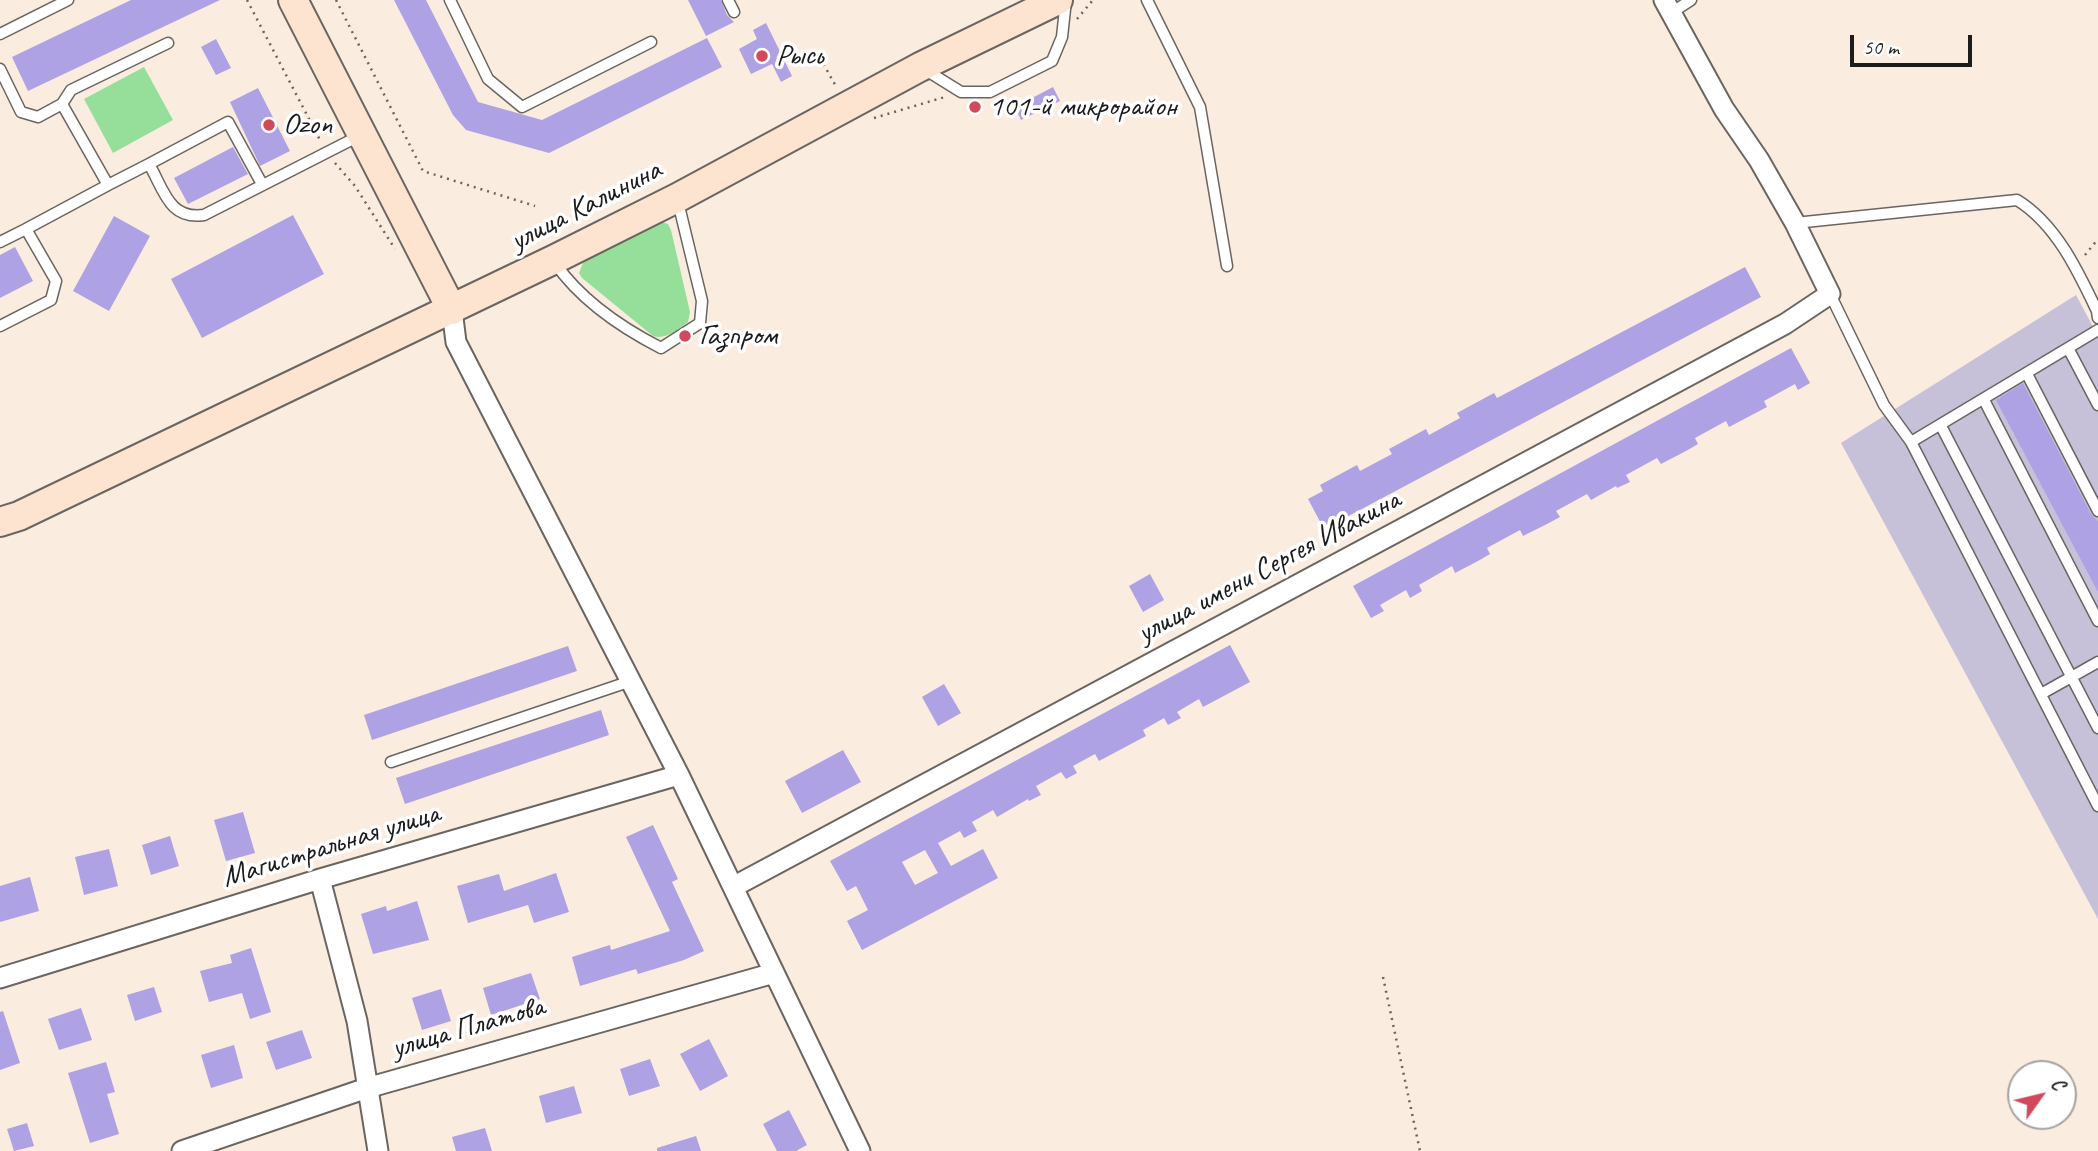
<!DOCTYPE html>
<html>
<head>
<meta charset="utf-8">
<style>
  body { margin:0 }
  #map { position:relative; width:2098px; height:1151px; overflow:hidden; background:#faecde; font-family:Caveat,sans-serif }
  canvas { display:block }
  .north { position:absolute; left:2007px; top:1060px; width:70px; height:70px; box-sizing:border-box; background:#fff; border:2px solid #a4a4a4; border-radius:50%; rotate:56deg; font-size:19px; font-weight:700; line-height:28px; text-align:center; color:#1c1c1c }
  .north::after { content:''; display:block; margin:auto; width:24px; height:32px; background:#d1495b; clip-path:polygon(50% 0,100% 100%,50% 72%,0 100%) }
  .scale { position:absolute; left:1850px; top:35px; width:122px; height:32px; box-sizing:border-box; border:4px solid #1c1c1c; border-top:0; padding-left:9px; font-size:21px; line-height:24px; white-space:nowrap; color:#1c1c1c; -webkit-text-stroke:5px #fff; paint-order:stroke }
</style>
</head>
<body>
<div id="map">
<canvas width="2098" height="1151"></canvas>
<div class="north">С</div>
<div class="scale">50 m</div>
</div>
<script>
const context = document.querySelector('canvas').getContext('2d');
context.lineJoin = 'round';
function fill(path, color) { context.fillStyle = color; context.fill(path, 'evenodd'); }
function stroke(path, color, width, dash) { context.strokeStyle = color; context.lineWidth = width; context.lineCap = dash ? 'butt' : 'round'; context.setLineDash(dash || []); context.stroke(path); }
function write(font, color, halo, rows, align = 'center') {
  context.font = font + ' Caveat,sans-serif'; context.lineWidth = 7; context.setLineDash([]); context.textBaseline = 'middle'; context.strokeStyle = halo; context.fillStyle = color; for (const [text, x, y, turn = 0] of rows) {
    context.save(); context.translate(x, y); context.rotate((+turn || 0) * Math.PI / 180); context.textAlign = isNaN(turn) ? turn : align; if (halo) context.strokeText(text, 0, 0); context.fillText(text, 0, 0); context.restore();
  }
}
const industrial = new Path2D(`
  M 2076,295 L 2098,336 L 2098,919 L 1841,443 Z`);
const green = new Path2D(`
  M 144,67 L 173,120 L 113,153 L 84,99 Z
  M 657,220 L 668,224 L 671,230 L 690,312 L 688,322 C 677,330 666,340 653,336 L 582,278 L 579,273 L 585,258 Z`);
const building = new Path2D(`
  M 131,0 L 220,0 L 28,91 L 12,57 Z
  M 394,0 L 426,0 L 478,102 L 542,120 L 707,38 L 722,67 L 549,153 L 466,130 L 453,115 Z
  M 688,0 L 721,0 L 727,15 L 734,22 L 706,36 Z
  M 766,23 L 792,76 L 781,82 L 772,64 L 751,74 L 739,49 L 757,39 L 753,30 Z
  M 216,39 L 231,68 L 216,75 L 201,47 Z
  M 1053,87 L 1060,101 L 1021,120 L 1015,107 Z
  M 258,88 L 290,151 L 260,166 L 230,102 Z
  M 233,147 L 248,174 L 188,204 L 174,178 Z
  M 293,215 L 324,274 L 202,338 L 171,279 Z
  M 114,216 L 150,236 L 109,311 L 73,291 Z
  M 15,247 L 33,281 L 0,298 L 0,255 Z
  M 1745,267 L 1761,297 L 1324,529 L 1308,499 L 1323,491 L 1320,485 L 1357,465 L 1360,471 L 1392,454 L 1389,449 L 1426,429 L 1429,435 L 1460,418 L 1457,413 L 1494,393 L 1497,398 Z
  M 1791,348 L 1810,383 L 1798,390 L 1795,384 L 1764,401 L 1767,407 L 1729,427 L 1726,421 L 1695,438 L 1698,444 L 1686,451 L 1661,464 L 1657,458 L 1626,475 L 1630,482 L 1617,488 L 1616,486 L 1591,500 L 1587,494 L 1556,511 L 1560,517 L 1547,524 L 1523,536 L 1520,530 L 1487,548 L 1490,554 L 1478,561 L 1455,573 L 1452,566 L 1419,585 L 1422,591 L 1410,598 L 1406,590 L 1380,605 L 1384,611 L 1371,618 L 1353,586 Z
  M 2023,383 L 2091,514 L 2098,521 L 2098,592 L 1996,400 Z
  M 1150,574 L 1164,600 L 1143,612 L 1129,586 Z
  M 1230,645 L 1250,682 L 1203,707 L 1199,699 L 1177,712 L 1181,718 L 1168,725 L 1164,718 L 1143,730 L 1146,736 L 1099,761 L 1095,754 L 1073,766 L 1077,773 L 1066,779 L 1061,772 L 1036,786 L 1041,795 L 1029,801 L 1028,799 L 997,817 L 993,810 L 972,822 L 977,831 L 964,838 L 960,831 L 938,843 L 951,866 L 983,849 L 998,878 L 862,950 L 847,921 L 868,910 L 856,886 L 847,891 L 830,861 ZM 925,850 L 938,873 L 915,885 L 902,862 Z
  M 568,646 L 577,671 L 372,740 L 364,715 Z
  M 944,684 L 961,713 L 938,726 L 922,697 Z
  M 601,710 L 609,735 L 405,804 L 396,778 Z
  M 843,750 L 861,782 L 802,813 L 785,781 Z
  M 243,812 L 255,853 L 226,861 L 214,820 Z
  M 653,825 L 678,879 L 672,882 L 704,951 L 684,960 L 638,974 L 636,969 L 580,986 L 572,957 L 610,945 L 611,950 L 670,931 L 626,837 Z
  M 170,836 L 179,866 L 151,875 L 142,845 Z
  M 109,849 L 118,886 L 84,895 L 75,857 Z
  M 556,873 L 569,912 L 534,923 L 528,905 L 468,923 L 457,886 L 499,874 L 504,891 Z
  M 30,877 L 39,911 L 0,922 L 0,886 Z
  M 417,901 L 429,940 L 373,954 L 361,914 L 386,906 L 387,911 Z
  M 251,948 L 271,1012 L 250,1019 L 242,993 L 209,1002 L 200,971 L 232,963 L 230,955 Z
  M 531,973 L 540,999 L 491,1015 L 483,988 Z
  M 154,987 L 162,1012 L 135,1021 L 127,995 Z
  M 441,989 L 451,1021 L 422,1030 L 412,998 Z
  M 81,1008 L 92,1040 L 59,1050 L 48,1019 Z
  M 3,1011 L 20,1063 L 0,1070 L 0,1012 Z
  M 302,1030 L 312,1058 L 276,1070 L 266,1042 Z
  M 709,1039 L 728,1076 L 700,1091 L 680,1054 Z
  M 234,1045 L 243,1078 L 211,1088 L 201,1055 Z
  M 650,1059 L 660,1086 L 629,1096 L 620,1069 Z
  M 106,1062 L 115,1092 L 107,1094 L 119,1134 L 90,1143 L 68,1073 Z
  M 574,1086 L 582,1113 L 546,1123 L 539,1096 Z
  M 789,1110 L 807,1145 L 796,1151 L 777,1151 L 763,1124 Z
  M 27,1123 L 34,1146 L 14,1151 L 7,1129 Z
  M 485,1128 L 492,1151 L 456,1151 L 452,1137 Z
  M 696,1136 L 701,1151 L 657,1151 L 657,1148 Z`);
const path = new Path2D(`
  M 247,0 L 320,140
  M 336,0 L 423,171 L 535,206
  M 1077,19 L 1093,0
  M 820,58 L 837,88
  M 874,118 L 945,97
  M 335,163 L 355,186 L 395,249
  M 2085,255 L 2098,239
  M 1383,977 L 1420,1151`);
const service = new Path2D(`
  M 450,0 L 488,79 L 522,107 L 651,42
  M 728,0 L 734,12
  M 1147,0 L 1200,107 L 1227,266
  M 1671,13 L 1691,0
  M 0,34 L 68,0
  M 0,69 L 21,112 L 38,117 L 62,104 L 108,185 L 149,164 C 164,190 169,220 204,215 L 361,135
  M 924,69 L 961,92 L 990,92 L 1052,61 L 1062,37 L 1066,0
  M 62,104 L 71,90 L 168,43
  M 149,164 L 228,122 L 262,184
  M 1795,223 L 2017,200 C 2056,224 2078,271 2097,311 L 2098,318
  M 26,229 L 108,185
  M 0,242 L 26,229 L 56,281 L 51,300 L 0,326
  M 555,263 C 580,299 622,328 661,348 L 700,323 L 702,301 L 678,202
  M 1830,294 L 1884,405 L 1911,442
  M 2098,330 L 1911,442 L 2098,806
  M 2068,348 L 2098,405
  M 2027,374 L 2098,511
  M 1984,400 L 2098,621
  M 1941,426 L 2098,728
  M 2041,694 L 2098,662
  M 391,762 L 631,681`);
const minor = new Path2D(`
  M 452,310 L 456,342 L 679,775 L 860,1151
  M 320,879 L 357,1021 L 378,1151
  M 733,887 L 1785,324 L 1830,294 L 1795,223 L 1759,160 L 1724,109 L 1664,0
  M 0,978 L 320,879 L 679,775
  M 182,1151 L 367,1088 L 774,973`);
const secondary = new Path2D(`
  M 293,0 L 452,310
  M 0,522 L 19,516 L 553,260 L 677,198 L 920,67 L 1058,0`);
const markers = [
  [762,56,7,"#d1495b"],
  [975,107,7,"#d1495b"],
  [269,125,7,"#d1495b"],
  [685,336,7,"#d1495b"]
];
const poiNames = [
  ["Рысь",776,56],
  ["101-й микрорайон",989,107],
  ["Ozon",283,125],
  ["Газпром",699,336]
];
const streetNames = [
  ["улица Калинина",586,206,-27],
  ["улица имени Сергея Ивакина",1269,567,-28],
  ["Магистральная улица",331,846,-17],
  ["улица Платова",468,1028,-16]
];
fill(industrial, '#c7c0d9');
fill(green, '#96df9a');
fill(building, '#aea1e4');
stroke(service, '#6a6560', 13);
stroke(minor, '#6a6560', 23);
stroke(secondary, '#6a6560', 32);
stroke(path, '#6a6560', 2.5, [2, 5]);
stroke(service, '#fff', 10);
stroke(minor, '#fff', 19);
stroke(secondary, '#fde4d1', 28);
for (const [x, y, r, color] of markers) { const dot = new Path2D(); dot.arc(x, y, r, 0, 2 * Math.PI); context.fillStyle = color; context.fill(dot); stroke(dot, '#fff', 2.5); }
write('30px', '#1c1c1c', '#fff', poiNames, 'left');
write('30px', '#1c1c1c', '#fff', streetNames);
</script>
</body>
</html>
